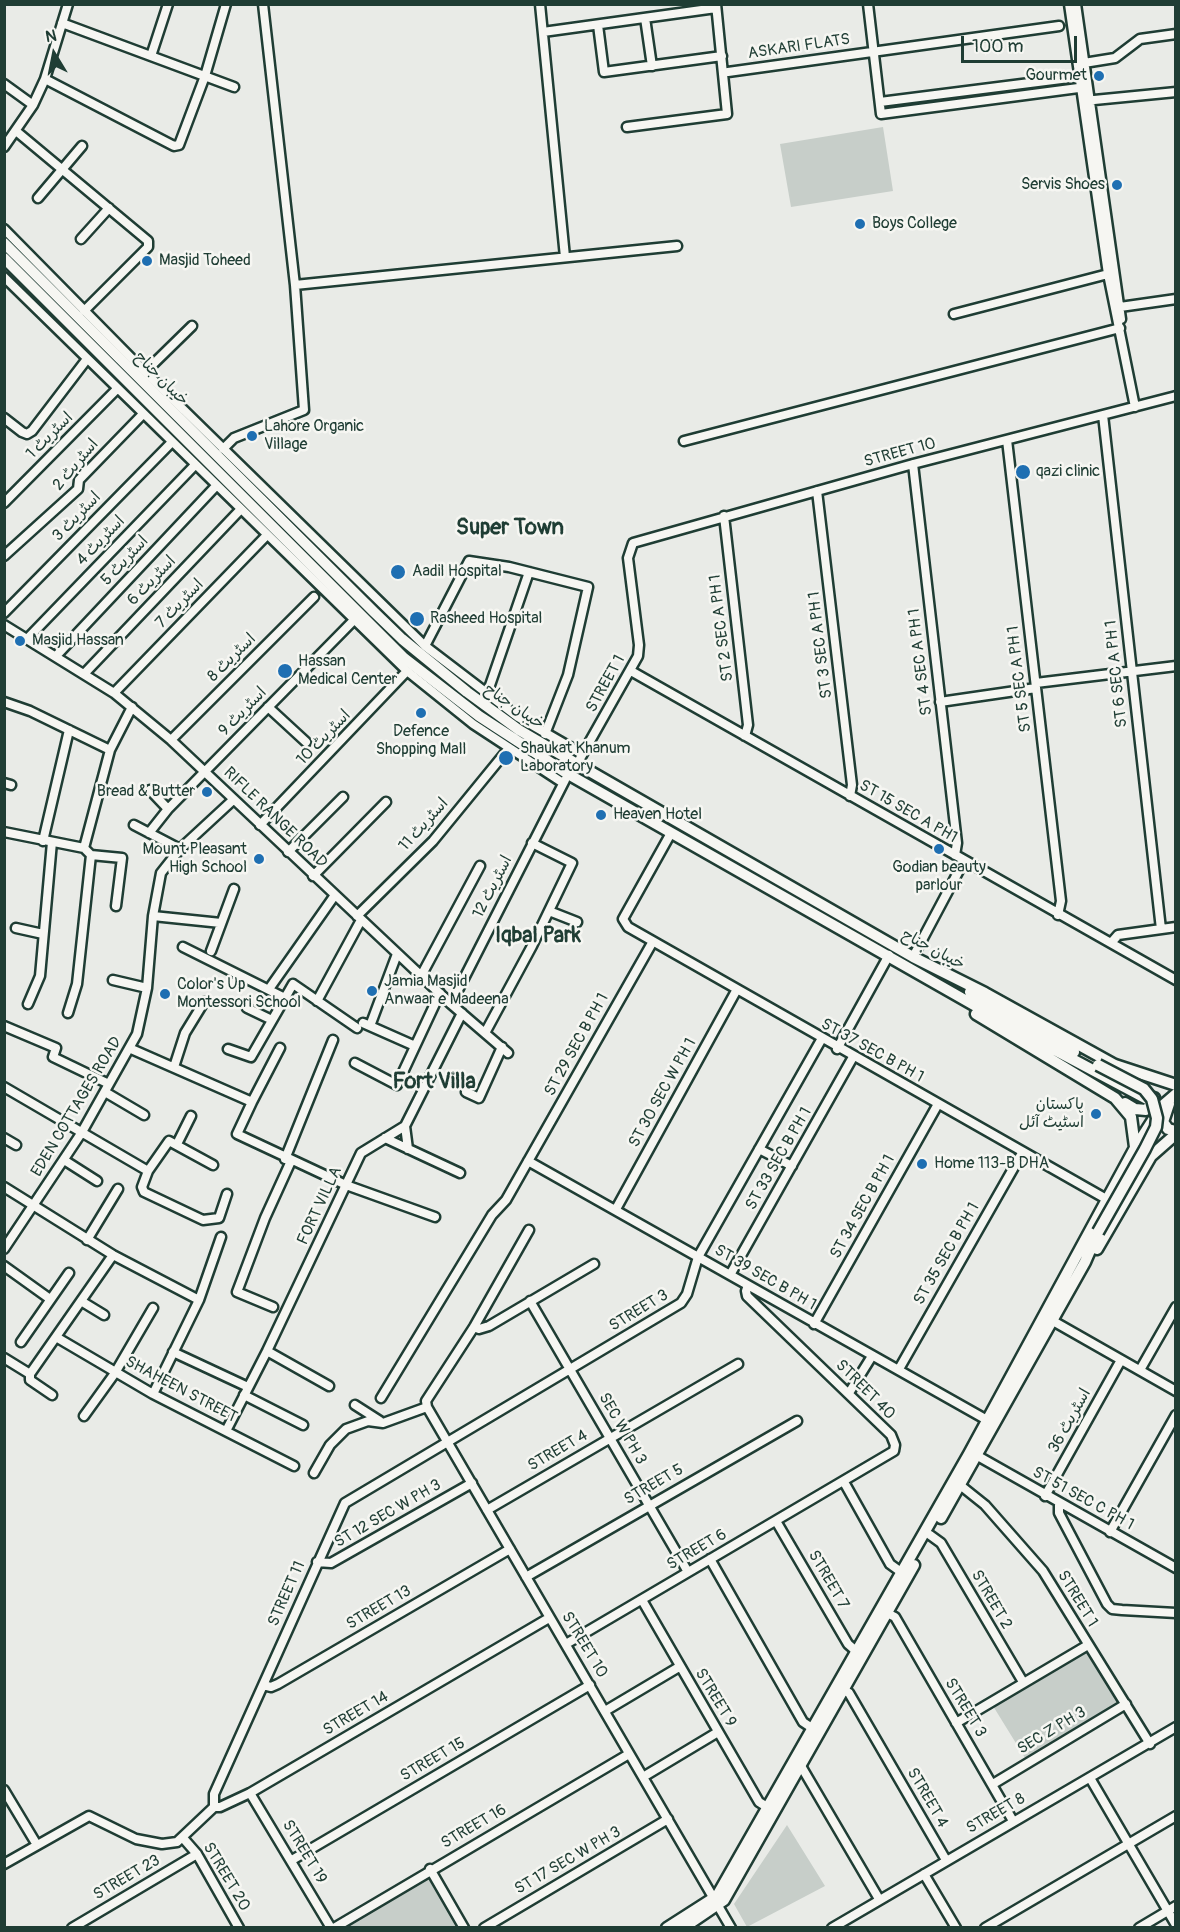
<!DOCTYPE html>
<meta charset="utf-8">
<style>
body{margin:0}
#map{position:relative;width:1180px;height:1932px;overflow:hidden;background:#e9ebe7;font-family:Pangolin,sans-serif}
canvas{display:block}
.frame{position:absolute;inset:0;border:6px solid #1f3d34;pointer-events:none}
.north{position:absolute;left:24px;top:24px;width:60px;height:60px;-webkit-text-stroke:4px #f6f6f2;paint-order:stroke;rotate:350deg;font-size:16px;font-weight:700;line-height:24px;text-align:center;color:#1f3d34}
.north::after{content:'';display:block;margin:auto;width:21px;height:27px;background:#1f3d34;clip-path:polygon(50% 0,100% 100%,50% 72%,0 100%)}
.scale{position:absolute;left:961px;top:36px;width:116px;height:27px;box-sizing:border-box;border:3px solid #1f3d34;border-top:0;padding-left:8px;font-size:18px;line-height:21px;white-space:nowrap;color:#1f3d34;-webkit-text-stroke:4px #f6f6f2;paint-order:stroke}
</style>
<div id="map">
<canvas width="1180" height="1932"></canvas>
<div class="frame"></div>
<div class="north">N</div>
<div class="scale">100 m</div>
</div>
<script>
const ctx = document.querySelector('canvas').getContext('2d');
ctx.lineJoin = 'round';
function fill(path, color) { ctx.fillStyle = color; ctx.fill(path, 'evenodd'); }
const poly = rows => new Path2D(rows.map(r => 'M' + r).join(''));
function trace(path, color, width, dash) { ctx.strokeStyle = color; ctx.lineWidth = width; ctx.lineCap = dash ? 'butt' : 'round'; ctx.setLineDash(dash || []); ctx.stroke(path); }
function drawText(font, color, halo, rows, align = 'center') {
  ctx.font = font + ' Pangolin,"Playpen Sans Arabic",sans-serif'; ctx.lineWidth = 5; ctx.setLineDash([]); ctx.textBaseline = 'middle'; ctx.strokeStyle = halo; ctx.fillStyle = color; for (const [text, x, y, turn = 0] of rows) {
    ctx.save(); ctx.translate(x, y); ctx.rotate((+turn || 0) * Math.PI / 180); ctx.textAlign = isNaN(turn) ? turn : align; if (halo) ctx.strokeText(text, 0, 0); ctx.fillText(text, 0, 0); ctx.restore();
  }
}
fill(poly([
 [883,127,893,191,791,207,780,144],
 [1086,1652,1120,1706,1027,1761,993,1706],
 [787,1825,825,1886,747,1927,734,1904],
 [428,1878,457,1927,344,1927]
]), '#c7cec9');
const minor = poly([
 [540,4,565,257],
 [868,4,881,114,1086,87],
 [1069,4,1108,274,1135,407],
 [1076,4,1121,319],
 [645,18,652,66],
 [62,23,234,87],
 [598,25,604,72,722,56],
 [543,32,716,8],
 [151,56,168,4],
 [1084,63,1115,58,1140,39,1176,34],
 [728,72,1059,26],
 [45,79,174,146,179,145,205,76,226,4],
 [4,84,33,105],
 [1084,101,1176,92],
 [880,102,1085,76],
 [627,127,727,114,716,4],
 [16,131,148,241,148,247,84,311],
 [4,147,33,105,45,79,68,4],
 [38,198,82,146],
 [4,229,145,372,425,646,518,717,582,754],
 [81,239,109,208],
 [4,277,407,671,473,724,563,783],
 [295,285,677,246],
 [1120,307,1176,299],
 [954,314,1108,274],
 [145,372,192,326],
 [1103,415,1161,929],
 [4,418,22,432,27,434,32,431,87,359],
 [1007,440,1061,901,1058,915],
 [684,441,1120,328],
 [223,449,234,438,304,410,295,285,263,4],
 [913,464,957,843,955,855],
 [817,491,852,785,850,796],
 [4,503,117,389],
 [724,516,748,725,745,736],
 [4,556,78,489,79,480,143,414],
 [4,613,172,442],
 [4,625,114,693,171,740,451,1004,508,1053],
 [28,638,195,465],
 [425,646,469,561,509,567,588,587,568,675,545,734],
 [56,656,216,486],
 [631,671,1176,980],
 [84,674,241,509],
 [1036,683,1176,666],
 [114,693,267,535],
 [487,694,529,572],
 [4,702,30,711,110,750],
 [940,702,1036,688],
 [268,707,306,742],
 [171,740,314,597],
 [577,764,638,656,639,645,628,558,633,543,913,464,1176,396],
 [4,783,11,785],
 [150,790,168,809],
 [134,825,180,849],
 [260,825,407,671],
 [4,832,84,848,91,855,77,984,68,1013],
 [149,833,168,809,353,621],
 [671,833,623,919,628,927,1108,1200],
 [43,841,69,730],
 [84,848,110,750,132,707],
 [288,852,343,797],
 [91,855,122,858,116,906],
 [313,876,386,802],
 [549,911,577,922],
 [153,916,221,923],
 [357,916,433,841,509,748],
 [16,928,43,934],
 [1111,943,1118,935,1176,927],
 [183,947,285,998],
 [211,951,234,889],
 [913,957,964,861],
 [421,976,480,866],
 [113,980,147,988],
 [269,989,335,895],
 [317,1001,361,920],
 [28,1004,40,976,52,842],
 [451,1004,565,780],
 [247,1008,272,1020],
 [363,1023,415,1046],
 [4,1026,56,1048,53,1057,109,1084],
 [370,1026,397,954],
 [485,1033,532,946,572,863,532,843],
 [129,1048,252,1102,237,1134,346,1185,435,1217],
 [228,1049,251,1057,293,984,357,1028],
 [837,1049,889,955],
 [355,1063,397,1085,440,993],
 [174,1067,185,1033,204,1002],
 [4,1087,148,1171,142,1187,144,1192,203,1220,219,1218,227,1194],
 [105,1092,144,1115],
 [466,1092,479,1098,502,1047],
 [252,1102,280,1048],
 [405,1126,408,1149],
 [4,1138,16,1145],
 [385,1138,460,1173],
 [177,1144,191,1116],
 [759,1149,792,1166],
 [285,1159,333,1040],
 [64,1160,97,1181],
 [528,1161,987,1420],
 [148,1171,169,1141,213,1165],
 [4,1187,113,1255,199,1300],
 [616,1209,736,991],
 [87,1240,118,1189],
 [4,1249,82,1132,137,1034,147,988,153,916,161,873,180,849,233,800],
 [4,1266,50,1299],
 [730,1275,853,1057],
 [81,1301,104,1315],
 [530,1301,688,1572],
 [273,1307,237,1292,265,1218,291,1161],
 [1053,1321,1176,1391],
 [814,1324,938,1104],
 [474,1327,479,1329,489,1326,594,1264],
 [56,1337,153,1394,294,1466],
 [21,1342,69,1273],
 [267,1351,329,1386],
 [173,1352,248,1387],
 [4,1358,30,1374,113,1255],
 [899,1369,1022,1153],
 [1140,1370,1176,1307],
 [30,1374,30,1380,52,1395],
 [849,1393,872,1356],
 [153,1394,199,1300,221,1237],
 [244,1395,303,1425],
 [381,1398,492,1215,506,1200,652,943],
 [355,1405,380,1421],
 [427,1407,731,1928],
 [427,1407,426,1401,474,1327,529,1230],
 [84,1416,115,1373,153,1308],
 [226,1431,267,1351,361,1153,405,1126,462,1013],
 [976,1455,1176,1568],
 [314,1473,330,1445,346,1429,368,1421,383,1423,427,1407],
 [844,1482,890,1564,901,1572],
 [960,1485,985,1505,1043,1571,1150,1744],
 [1045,1496,1121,1360],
 [1059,1505,1059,1513,1107,1604,1112,1609,1122,1610,1176,1613],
 [487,1510,738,1364],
 [776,1521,848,1644,856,1651],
 [1110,1532,1176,1415],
 [930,1535,941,1543,1023,1682],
 [710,1559,803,1722,812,1728],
 [317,1562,331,1563,472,1483],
 [526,1577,797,1421],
 [642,1600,759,1802,767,1807],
 [887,1613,895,1617,1013,1821],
 [566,1644,894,1451,895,1445,891,1435,747,1296,746,1291,748,1285],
 [263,1685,271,1687,278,1684,510,1549],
 [844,1690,849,1693,946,1860],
 [605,1711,679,1667],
 [956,1723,1088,1645],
 [801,1766,879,1899],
 [643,1777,718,1732],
 [1090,1778,1176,1925],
 [993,1784,1126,1704],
 [4,1790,37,1845],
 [250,1793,331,1928],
 [214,1807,214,1794,345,1503,681,1303,687,1294,698,1257,821,1040],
 [183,1838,197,1854,239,1928],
 [292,1860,590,1685],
 [4,1864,89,1816,136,1839,162,1844,177,1842,214,1807,220,1807,250,1793,549,1618],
 [430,1869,464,1928],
 [924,1874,956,1928],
 [72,1928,197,1854],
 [334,1928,629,1754],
 [484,1928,668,1819],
 [832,1928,1176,1727],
 [985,1928,1176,1816],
 [1139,1928,1176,1906]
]);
const major = poly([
 [4,243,374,612,402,639,467,692,519,730,577,764,913,957,985,993,1115,1065,1176,1085],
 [4,258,404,658,479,716,568,774,1023,1033,1149,1100],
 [970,992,1074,1052],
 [976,1014,1115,1098,1131,1117,1135,1147],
 [1125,1103,1135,1109,1146,1110,1153,1103,1154,1098],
 [1169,1104,1163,1122,1168,1129,1176,1131],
 [1097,1249,1151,1156,1176,1134],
 [941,1518,1085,1262,1098,1232],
 [667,1928,717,1896,969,1454,1135,1148,1162,1106,1176,1094],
 [683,1928,724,1900,914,1565]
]);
trace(minor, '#1f3d34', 13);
trace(major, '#1f3d34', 15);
trace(minor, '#f6f6f2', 8);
trace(major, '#f6f6f2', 10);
const majorBridge = poly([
 [1098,1232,1145,1149,1156,1127,1157,1118,1152,1099,1144,1089,1098,1065]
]);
trace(majorBridge, '#1f3d34', 15, []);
trace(majorBridge, '#f6f6f2', 10);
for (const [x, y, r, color] of [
 [1099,76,6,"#1f6fb2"],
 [1117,185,6,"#1f6fb2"],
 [860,224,6,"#1f6fb2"],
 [147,261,6,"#1f6fb2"],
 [252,436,6,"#1f6fb2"],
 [1023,472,8,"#1f6fb2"],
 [398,572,8,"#1f6fb2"],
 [417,619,8,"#1f6fb2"],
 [20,641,6,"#1f6fb2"],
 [285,671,8,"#1f6fb2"],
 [421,713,6,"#1f6fb2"],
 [506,758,8,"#1f6fb2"],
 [207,792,6,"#1f6fb2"],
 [601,815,6,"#1f6fb2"],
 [939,849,6,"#1f6fb2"],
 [259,859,6,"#1f6fb2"],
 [372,991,6,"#1f6fb2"],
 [165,994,6,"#1f6fb2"],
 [1096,1114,6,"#1f6fb2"],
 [922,1164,6,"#1f6fb2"]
]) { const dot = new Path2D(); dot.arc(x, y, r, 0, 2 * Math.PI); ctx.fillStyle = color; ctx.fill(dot); trace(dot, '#f6f6f2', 2); }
drawText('16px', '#1f3d34', '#f6f6f2', [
 ["ASKARI FLATS",799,47,-8],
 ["خیبان جناح",161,379,45],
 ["اسٹریٹ 1",50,436,-45],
 ["STREET 10",900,453,-15],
 ["اسٹریٹ 2",76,465,-50],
 ["اسٹریٹ 3",77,517,-46],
 ["اسٹریٹ 4",101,541,-46],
 ["اسٹریٹ 5",125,561,-47],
 ["اسٹریٹ 6",152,581,-46],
 ["اسٹریٹ 7",180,604,-46],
 ["ST 2 SEC A PH 1",722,628,-97],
 ["ST 3 SEC A PH 1",821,645,-97],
 ["اسٹریٹ 8",232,658,-45],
 ["ST 4 SEC A PH 1",921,662,-97],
 ["ST 6 SEC A PH 1",1117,674,-96],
 ["ST 5 SEC A PH 1",1020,679,-97],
 ["STREET 1",606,684,-61],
 ["خیبان جناح",514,707,34],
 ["اسٹریٹ 9",243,712,-46],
 ["اسٹریٹ 10",324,738,-46],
 ["ST 15 SEC A PH1",908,812,30],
 ["RIFLE RANGE ROAD",275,818,44],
 ["اسٹریٹ 11",424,825,-48],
 ["اسٹریٹ 12",493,887,-63],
 ["خیبان جناح",933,950,28],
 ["ST 29 SEC B PH 1",577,1045,-61],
 ["ST 37 SEC B PH 1",872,1051,29],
 ["ST 30 SEC W PH 1",663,1093,-61],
 ["EDEN COTTAGES ROAD",77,1107,-59],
 ["ST 33 SEC B PH 1",779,1159,-60],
 ["FORT VILLA",320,1206,-65],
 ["ST 34 SEC B PH 1",863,1207,-61],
 ["ST 35 SEC B PH 1",947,1254,-60],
 ["ST 39 SEC B PH 1",765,1278,30],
 ["STREET 3",639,1311,-31],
 ["SHAHEEN STREET",181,1390,28],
 ["STREET 40",865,1390,45],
 ["اسٹریٹ 36",1070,1421,-61],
 ["SEC W PH 3",622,1429,60],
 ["STREET 4",558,1451,-30],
 ["STREET 5",654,1485,-30],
 ["ST 51 SEC C PH 1",1083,1499,29],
 ["ST 12 SEC W PH 3",388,1514,-30],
 ["STREET 6",697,1550,-30],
 ["STREET 7",828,1580,60],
 ["STREET 11",287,1594,-66],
 ["STREET 1",1077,1599,59],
 ["STREET 2",991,1600,60],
 ["STREET 13",379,1608,-30],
 ["STREET 10",584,1645,59],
 ["STREET 9",715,1698,59],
 ["STREET 3",965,1708,59],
 ["STREET 14",356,1714,-30],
 ["SEC Z PH 3",1052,1731,-31],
 ["STREET 15",433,1760,-30],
 ["STREET 4",927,1798,60],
 ["STREET 8",996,1814,-30],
 ["STREET 16",474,1827,-30],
 ["STREET 19",304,1852,59],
 ["ST 17 SEC W PH 3",568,1861,-30],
 ["STREET 20",226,1877,59],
 ["STREET 23",127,1878,-30]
]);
drawText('16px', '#1f3d34', '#f6f6f2', [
 ["Gourmet",1087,76,"right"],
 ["Servis Shoes",1105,185,"right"],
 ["Boys College",872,224],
 ["Masjid Toheed",159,261],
 ["Lahore Organic",264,427],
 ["Village",264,445],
 ["qazi clinic",1036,472],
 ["Aadil Hospital",412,572],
 ["Rasheed Hospital",430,619],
 ["Masjid Hassan",32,641],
 ["Hassan",298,662],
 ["Medical Center",298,680],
 ["Defence",421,732,"center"],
 ["Shopping Mall",421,750,"center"],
 ["Shaukat Khanum",520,749],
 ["Laboratory",520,767],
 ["Bread & Butter",195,792,"right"],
 ["Heaven Hotel",613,815],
 ["Mount Pleasant",247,850,"right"],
 ["High School",247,868,"right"],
 ["Godian beauty",939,868,"center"],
 ["parlour",939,886,"center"],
 ["Jamia Masjid",384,982],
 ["Anwaar e Madeena",384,1000],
 ["Color's Up",177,985],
 ["Montessori School",177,1003],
 ["پاکستان",1084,1105,"right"],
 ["اسٹیٹ آئل",1084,1123,"right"],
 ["Home 113-B DHA",934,1164]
], 'left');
drawText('bold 22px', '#1f3d34', '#f6f6f2', [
 ["Super Town",510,528],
 ["Iqbal Park",538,936],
 ["Fort Villa",434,1082]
]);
</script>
